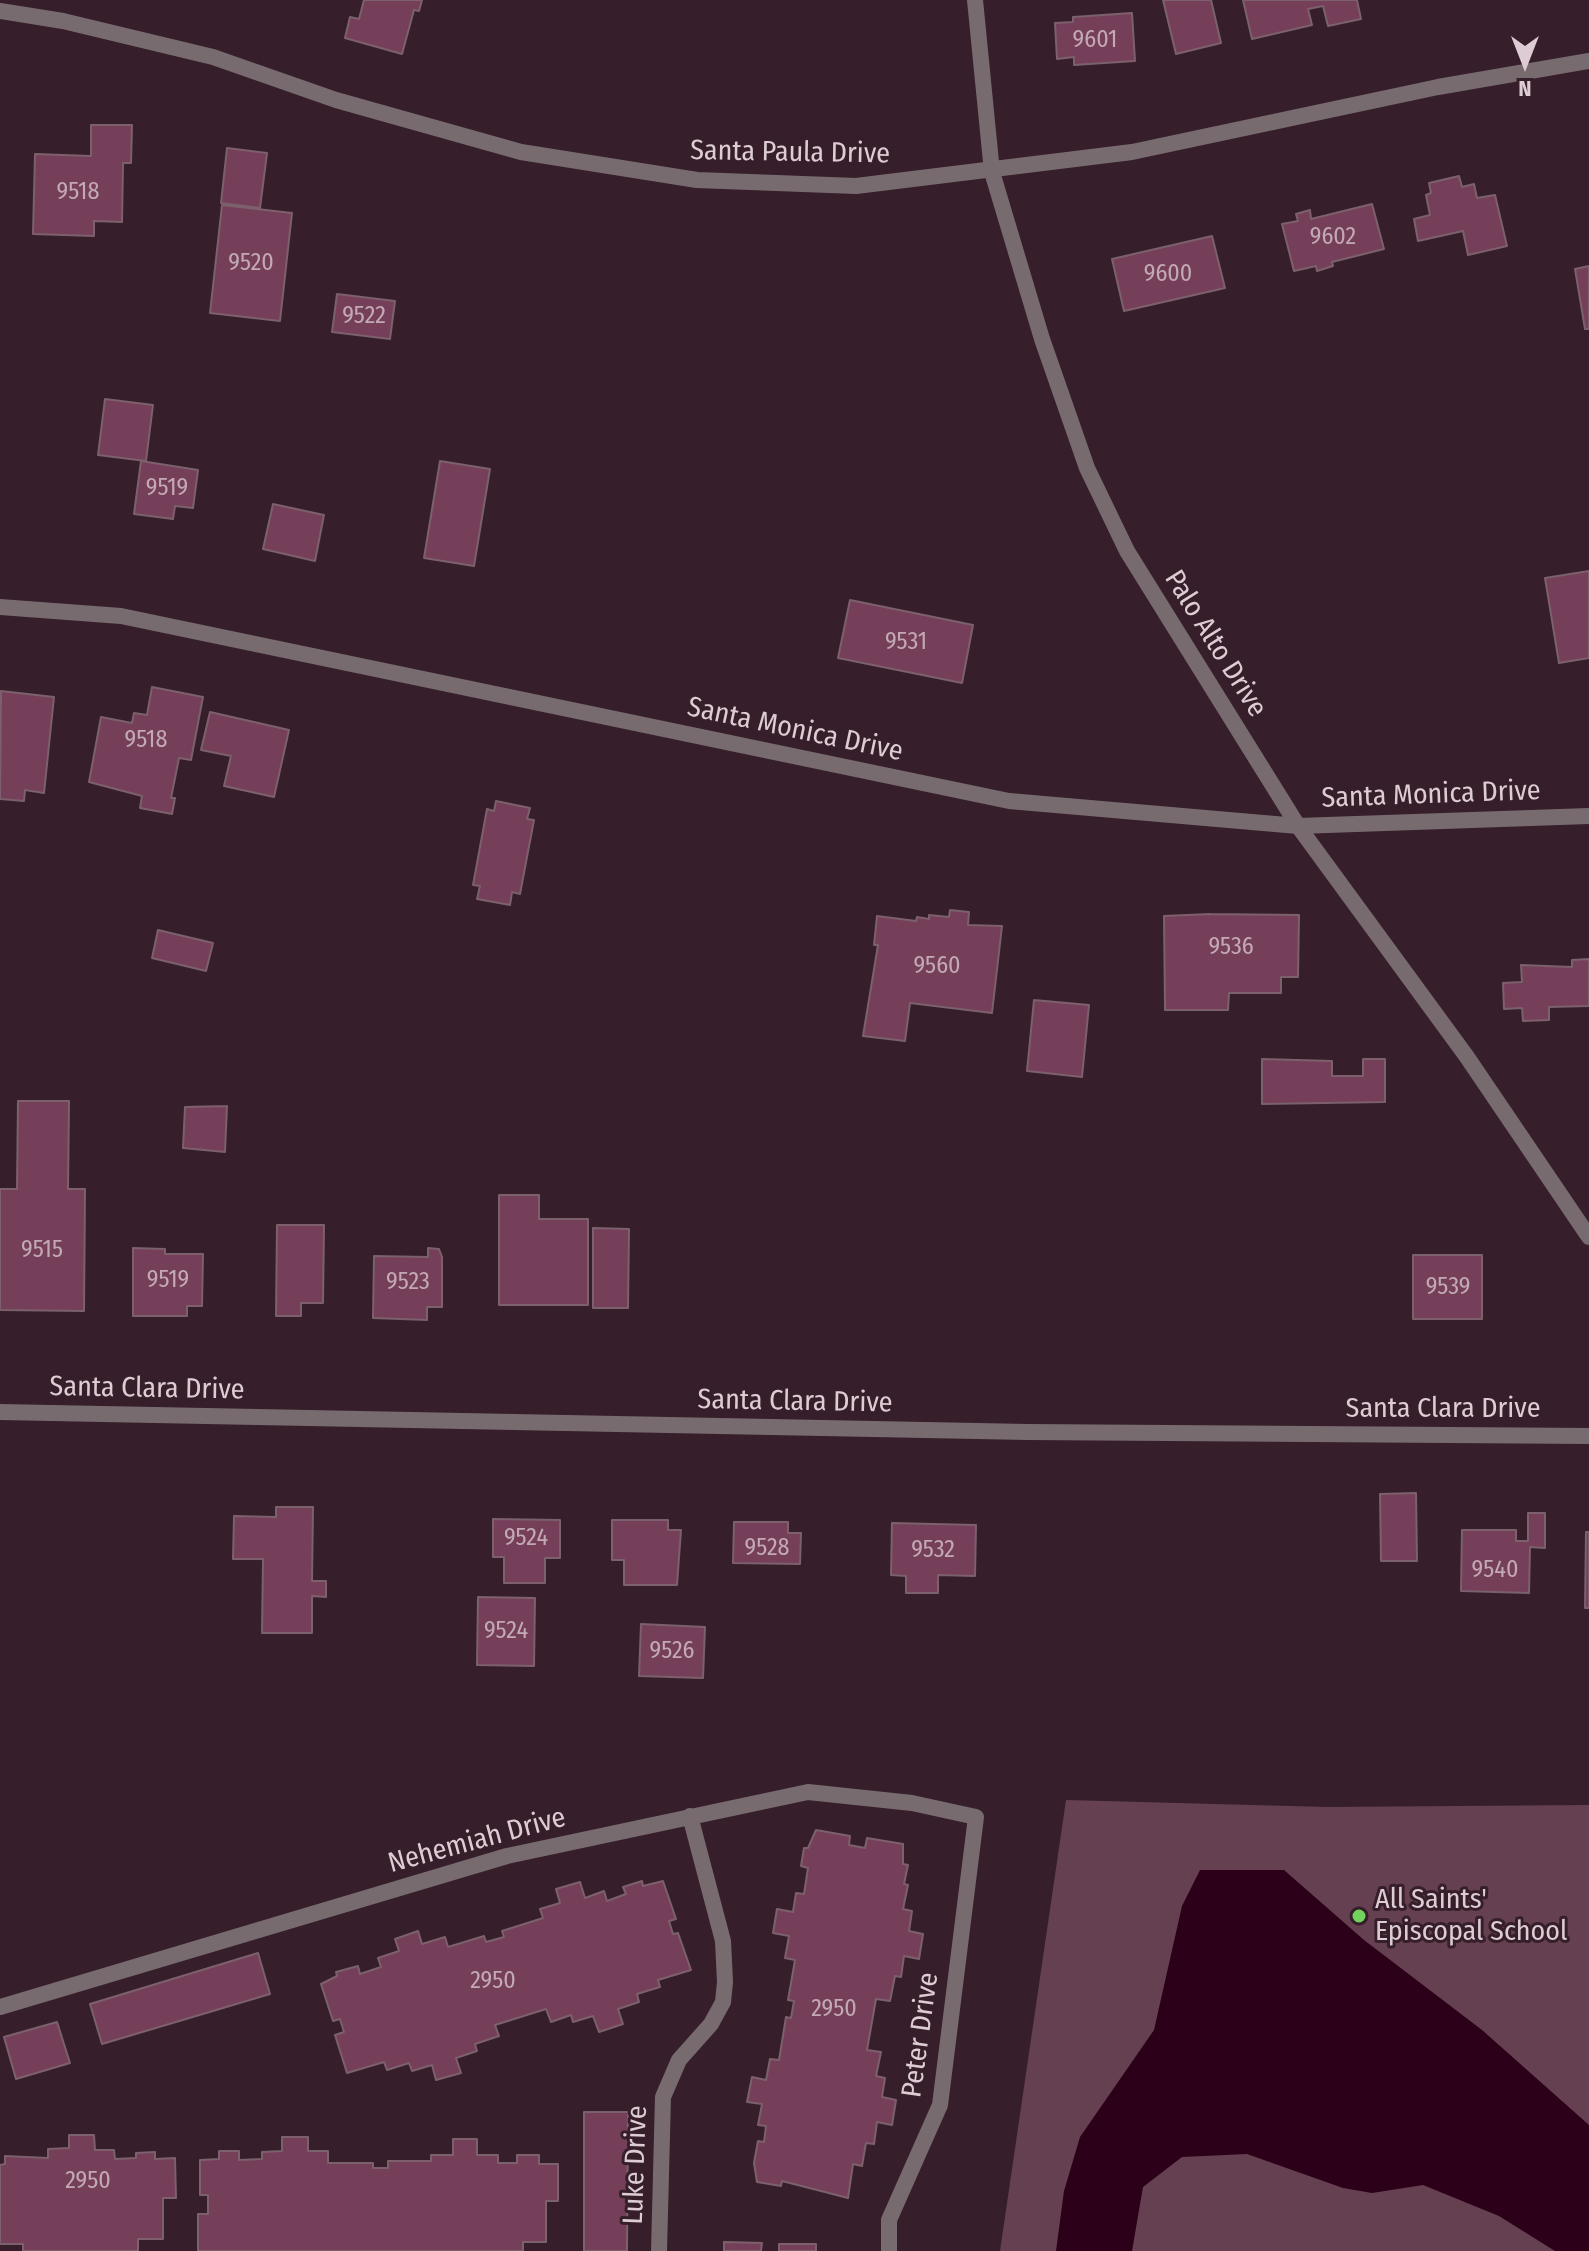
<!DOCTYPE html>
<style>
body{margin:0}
#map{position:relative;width:1589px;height:2251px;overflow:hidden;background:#361f2a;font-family:"Fira Sans Condensed",sans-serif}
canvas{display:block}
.north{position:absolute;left:1485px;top:24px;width:80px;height:80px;-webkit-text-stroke:6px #361f2a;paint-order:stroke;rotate:180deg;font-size:22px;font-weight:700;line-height:32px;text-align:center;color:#ddccd3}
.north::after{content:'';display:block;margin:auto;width:28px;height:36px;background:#ddccd3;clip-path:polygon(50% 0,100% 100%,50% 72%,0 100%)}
</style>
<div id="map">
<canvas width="1589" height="2251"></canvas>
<div class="north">N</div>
</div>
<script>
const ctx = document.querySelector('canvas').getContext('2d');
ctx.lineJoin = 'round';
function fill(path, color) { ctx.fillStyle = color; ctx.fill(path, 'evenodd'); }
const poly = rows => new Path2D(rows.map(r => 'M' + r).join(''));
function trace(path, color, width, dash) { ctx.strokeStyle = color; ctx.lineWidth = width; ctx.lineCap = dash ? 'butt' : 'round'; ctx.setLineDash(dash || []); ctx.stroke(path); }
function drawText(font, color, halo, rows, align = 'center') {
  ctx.font = font + ' "Fira Sans Condensed",sans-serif'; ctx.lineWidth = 6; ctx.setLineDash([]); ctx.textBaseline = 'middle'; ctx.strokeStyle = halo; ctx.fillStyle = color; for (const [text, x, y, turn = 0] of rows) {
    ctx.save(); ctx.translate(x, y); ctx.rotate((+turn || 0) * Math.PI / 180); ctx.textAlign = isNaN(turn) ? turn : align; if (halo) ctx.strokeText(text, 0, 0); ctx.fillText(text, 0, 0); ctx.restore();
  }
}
fill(poly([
 [1066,1800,1327,1807,1589,1805,1589,2251,1000,2251]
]), '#644051');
fill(poly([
 [1200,1870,1284,1870,1364,1940,1482,2030,1589,2125,1589,2251,1555,2251,1499,2216,1423,2185,1372,2193,1343,2188,1247,2154,1182,2157,1143,2187,1132,2251,1056,2251,1064,2191,1080,2137,1154,2030,1182,1906]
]), '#2b0018');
const building = poly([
 [364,0,422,0,419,11,414,10,402,54,345,38,350,17,359,19,364,0],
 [1163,0,1211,0,1221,43,1176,54,1163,0],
 [1243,0,1357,0,1361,19,1328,26,1323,6,1308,9,1312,25,1252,39,1243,0],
 [1132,13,1135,61,1074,65,1074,57,1057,59,1055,23,1073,22,1073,17,1132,13],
 [91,125,132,125,131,163,123,163,122,222,94,221,94,236,33,234,35,154,91,156,91,125],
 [227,148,267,153,260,208,221,203,227,148],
 [1459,176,1462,187,1474,184,1477,198,1495,195,1507,246,1468,255,1463,231,1418,241,1414,219,1430,215,1426,195,1431,193,1429,183,1459,176],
 [1372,204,1384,249,1332,262,1333,266,1317,271,1316,266,1294,271,1282,224,1298,221,1296,214,1310,210,1311,219,1372,204],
 [222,205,292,213,280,321,210,313,222,205],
 [1212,236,1225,288,1124,311,1112,259,1212,236],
 [1589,266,1589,329,1585,329,1575,269,1589,266],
 [337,294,395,301,390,339,332,332,337,294],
 [105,399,153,405,146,461,98,455,105,399],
 [141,461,198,470,193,508,175,506,173,519,134,514,141,461],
 [440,461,490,469,474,566,424,558,440,461],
 [273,504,324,515,315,561,263,549,273,504],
 [1589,571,1589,658,1559,663,1545,578,1589,571],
 [850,600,973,625,962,683,838,658,850,600],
 [152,687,203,697,191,760,179,758,171,798,175,798,172,814,140,808,142,796,89,782,101,717,132,723,134,713,147,715,152,687],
 [1,691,54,697,44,793,25,790,24,801,0,799,1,691],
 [210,712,289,730,274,797,224,786,231,756,201,750,210,712],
 [496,801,530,808,527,819,534,820,520,894,512,892,510,905,477,899,480,886,473,885,487,809,494,811,496,801],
 [950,910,969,912,968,925,1002,926,992,1013,910,1003,905,1041,863,1036,878,945,874,945,877,916,916,921,917,917,929,919,929,915,949,917,950,910],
 [1210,914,1299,915,1298,977,1281,977,1281,993,1229,993,1228,1010,1165,1010,1164,916,1210,914],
 [158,930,213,943,206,971,152,958,158,930],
 [1589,959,1589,1006,1549,1007,1549,1020,1523,1021,1522,1008,1504,1009,1503,983,1522,982,1521,965,1572,967,1572,960,1589,959],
 [1034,1000,1089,1005,1082,1077,1027,1071,1034,1000],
 [1262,1059,1332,1061,1332,1076,1363,1076,1363,1059,1385,1059,1385,1102,1262,1104,1262,1059],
 [18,1101,69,1101,68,1189,85,1189,84,1311,0,1310,0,1189,17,1189,18,1101],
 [227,1106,225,1152,183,1148,185,1107,227,1106],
 [499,1195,539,1195,539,1219,588,1219,588,1305,499,1305,499,1195],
 [277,1225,324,1225,323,1303,301,1303,301,1316,276,1316,277,1225],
 [593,1228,629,1229,628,1308,593,1308,593,1228],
 [133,1248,165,1249,165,1254,203,1254,202,1306,187,1306,187,1316,133,1316,133,1248],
 [428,1248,439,1249,442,1257,442,1307,427,1307,427,1320,373,1318,374,1256,428,1257,428,1248],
 [1413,1255,1482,1255,1482,1319,1413,1319,1413,1255],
 [1416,1493,1417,1561,1381,1561,1380,1494,1416,1493],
 [276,1507,313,1507,312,1581,326,1581,326,1597,312,1596,312,1633,262,1633,263,1559,233,1559,234,1516,276,1517,276,1507],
 [1528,1513,1545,1513,1545,1548,1530,1547,1529,1593,1461,1591,1462,1530,1516,1530,1516,1541,1528,1541,1528,1513],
 [493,1519,560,1520,560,1558,545,1558,545,1583,504,1583,504,1557,493,1557,493,1519],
 [612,1520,668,1520,668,1530,681,1530,677,1585,624,1585,624,1560,612,1560,612,1520],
 [734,1522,788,1522,788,1533,801,1533,800,1564,733,1563,734,1522],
 [892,1523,976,1525,975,1576,938,1575,938,1593,906,1593,906,1576,891,1575,892,1523],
 [1586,1532,1589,1532,1589,1608,1585,1608,1586,1532],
 [478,1597,535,1598,534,1666,477,1665,478,1597],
 [641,1624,705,1627,703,1678,639,1676,641,1624],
 [816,1830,850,1836,849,1845,865,1848,867,1838,903,1844,903,1864,908,1865,904,1884,908,1885,903,1909,912,1911,909,1931,923,1934,919,1959,904,1956,901,1977,895,1976,890,2001,876,1999,867,2050,881,2052,876,2076,885,2078,882,2097,896,2100,892,2125,877,2122,874,2144,866,2143,862,2166,853,2164,848,2198,782,2181,781,2186,757,2182,754,2163,758,2141,764,2142,766,2126,758,2125,762,2104,747,2102,752,2077,766,2080,770,2059,779,2060,786,2017,791,2018,794,2001,788,2000,795,1960,785,1958,789,1936,773,1933,777,1909,793,1912,796,1893,804,1894,808,1868,801,1866,804,1848,808,1848,816,1830],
 [642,1881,643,1886,663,1881,676,1919,669,1921,673,1934,678,1933,691,1970,658,1980,660,1987,637,1994,639,2002,618,2009,623,2024,599,2032,593,2016,573,2022,571,2015,551,2022,546,2009,495,2025,499,2036,475,2044,477,2051,456,2058,461,2073,436,2080,432,2065,412,2071,409,2063,387,2070,384,2062,347,2073,335,2035,344,2032,340,2019,333,2021,321,1984,337,1976,336,1972,358,1966,360,1974,381,1967,378,1958,399,1951,395,1939,418,1931,422,1944,445,1937,448,1947,484,1936,486,1942,504,1937,502,1931,543,1918,540,1909,560,1903,556,1889,580,1882,585,1898,604,1891,607,1901,626,1894,623,1887,642,1881],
 [258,1953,270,1994,102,2044,90,2004,258,1953],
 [57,2022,70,2063,16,2079,4,2037,57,2022],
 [584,2112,628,2112,627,2251,584,2251,584,2112],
 [69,2135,94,2135,95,2150,114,2150,115,2159,136,2158,136,2153,155,2152,155,2159,175,2158,176,2198,163,2198,163,2239,138,2239,138,2251,23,2251,23,2244,0,2244,0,2165,5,2164,5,2156,48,2158,48,2149,69,2148,69,2135],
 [282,2137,308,2137,308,2151,328,2151,328,2163,373,2163,373,2168,388,2168,388,2161,431,2161,431,2155,453,2155,453,2139,477,2139,477,2155,498,2155,498,2163,517,2163,517,2155,539,2155,539,2164,558,2164,558,2201,546,2201,546,2242,523,2242,523,2251,198,2251,198,2214,208,2214,208,2195,200,2195,200,2160,219,2159,219,2151,239,2151,239,2160,262,2159,262,2152,282,2151,282,2137],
 [724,2242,762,2243,761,2251,724,2251,724,2242],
 [779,2244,816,2244,816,2251,779,2251,779,2244]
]);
fill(building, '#753f5a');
trace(building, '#7c606c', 2);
trace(poly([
 [975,0,992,172,1042,339,1087,468,1127,551,1298,826,1467,1057,1589,1237],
 [0,11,63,21,213,57,336,100,521,152,697,180,856,186,1132,152,1438,87,1589,61],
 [0,607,121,616,1009,801,1298,826,1589,816],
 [0,1412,1028,1432,1589,1436],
 [0,2007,507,1856,808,1792,912,1803,976,1817,940,2105,889,2220,889,2251],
 [659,2251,663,2097,679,2060,711,2024,723,2002,725,1982,723,1941,690,1816]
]), '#786b70', 16);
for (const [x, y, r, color] of [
 [1359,1916,8,"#72d25d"]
]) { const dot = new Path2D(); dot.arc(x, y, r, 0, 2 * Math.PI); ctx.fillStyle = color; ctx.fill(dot); trace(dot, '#361f2a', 3); }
drawText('24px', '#c3a9b5', null, [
 ["9601",1095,40],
 ["9518",78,192],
 ["9602",1333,237],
 ["9520",251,263],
 ["9600",1168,274],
 ["9522",364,316],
 ["9519",167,488],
 ["9531",906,642],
 ["9518",146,740],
 ["9536",1231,947],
 ["9560",937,966],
 ["9515",42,1250],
 ["9519",168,1280],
 ["9523",408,1282],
 ["9539",1448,1287],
 ["9524",526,1538],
 ["9528",767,1548],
 ["9532",933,1550],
 ["9540",1495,1570],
 ["9524",506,1631],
 ["9526",672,1651],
 ["2950",493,1981],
 ["2950",834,2009],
 ["2950",88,2181]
]);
drawText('28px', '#ddccd3', '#361f2a', [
 ["Santa Paula Drive",790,153,1],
 ["Palo Alto Drive",1215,644,58],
 ["Santa Monica Drive",795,730,12],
 ["Santa Monica Drive",1431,795,-2],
 ["Santa Clara Drive",147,1389,1],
 ["Santa Clara Drive",795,1402,1],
 ["Santa Clara Drive",1443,1409],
 ["Nehemiah Drive",477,1841,-15],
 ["Peter Drive",921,2035,-82],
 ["Luke Drive",636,2165,-88]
]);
drawText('28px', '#ddccd3', '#361f2a', [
 ["All Saints'",1375,1900],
 ["Episcopal School",1375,1932]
], 'left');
</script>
